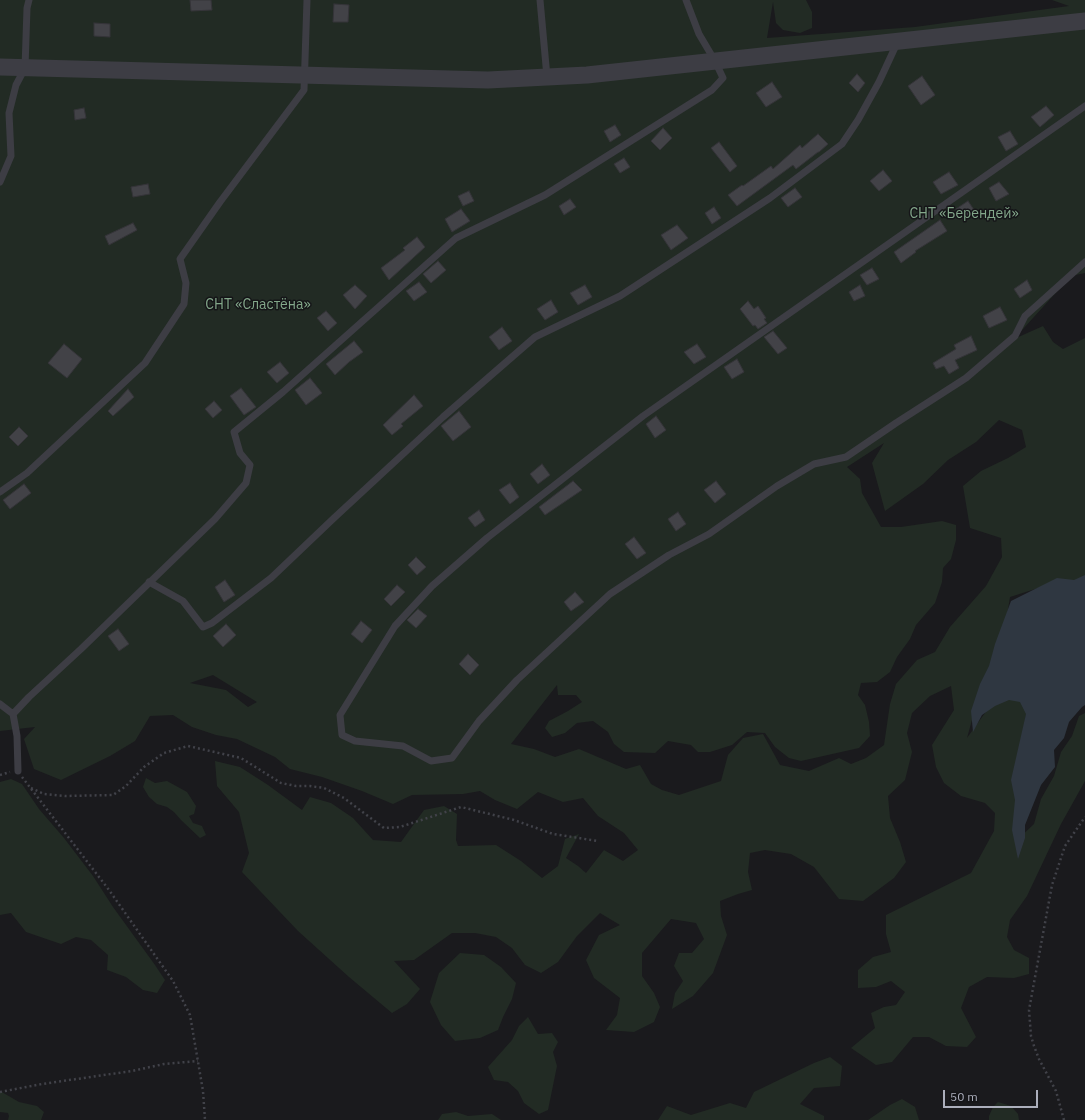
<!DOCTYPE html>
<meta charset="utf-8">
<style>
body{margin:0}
#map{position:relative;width:1085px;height:1120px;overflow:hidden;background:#1a1a1d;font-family:"IBM Plex Sans",sans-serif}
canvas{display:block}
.scale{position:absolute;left:943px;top:1090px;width:95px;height:18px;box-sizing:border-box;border:2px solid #acafbc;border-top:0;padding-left:5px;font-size:12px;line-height:14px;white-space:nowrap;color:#acafbc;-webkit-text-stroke:3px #151518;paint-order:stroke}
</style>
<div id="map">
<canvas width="1085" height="1120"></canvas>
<div class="scale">50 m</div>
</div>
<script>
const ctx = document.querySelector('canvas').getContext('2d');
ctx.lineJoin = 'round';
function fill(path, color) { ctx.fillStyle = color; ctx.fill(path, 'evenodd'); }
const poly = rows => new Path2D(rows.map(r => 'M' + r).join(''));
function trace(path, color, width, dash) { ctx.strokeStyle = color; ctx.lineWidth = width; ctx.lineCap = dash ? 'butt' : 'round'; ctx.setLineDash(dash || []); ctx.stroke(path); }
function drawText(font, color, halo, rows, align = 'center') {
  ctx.font = font + ' "IBM Plex Sans",sans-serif'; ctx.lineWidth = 3; ctx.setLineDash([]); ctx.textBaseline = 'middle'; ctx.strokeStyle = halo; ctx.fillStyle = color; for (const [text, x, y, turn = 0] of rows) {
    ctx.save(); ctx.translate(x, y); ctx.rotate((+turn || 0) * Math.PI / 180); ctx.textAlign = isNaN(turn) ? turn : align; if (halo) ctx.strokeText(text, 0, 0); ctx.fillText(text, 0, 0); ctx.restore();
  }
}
fill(poly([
 [0,0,806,0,812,12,812,28,800,33,783,30,776,23,773,2,767,38,915,27,1069,6,1052,0,1085,0,1085,273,1071,276,1014,339,1043,326,1053,342,1063,349,1085,338,1085,579,1054,583,1010,597,1002,646,975,709,967,738,995,699,1010,692,1027,703,1016,841,1034,824,1041,799,1054,776,1061,752,1072,736,1079,716,1085,713,1085,781,1061,824,1027,896,1010,920,1007,937,1014,950,1029,958,1029,974,1014,978,987,977,969,987,961,1008,976,1037,967,1047,946,1046,929,1037,913,1037,892,1062,876,1065,851,1048,875,1028,871,1013,884,1007,896,1005,905,992,891,981,876,987,858,988,858,970,873,957,891,952,886,934,886,915,971,873,994,831,995,813,985,803,961,796,944,783,936,767,932,745,954,710,951,686,930,696,912,713,907,733,912,752,905,780,888,796,890,818,900,842,906,862,894,878,863,901,839,899,814,867,791,854,765,850,750,853,748,872,752,890,738,894,720,901,721,916,727,935,713,973,693,996,672,1009,675,993,683,981,674,966,679,953,692,953,704,939,696,923,671,919,642,953,642,976,654,993,660,1007,654,1022,634,1032,606,1030,617,1015,620,998,594,978,586,960,599,935,620,925,600,913,577,936,558,962,541,973,525,965,512,948,496,937,475,933,452,933,414,960,394,961,420,989,407,1004,392,1013,349,977,298,931,242,872,249,853,239,812,217,786,215,761,240,767,268,785,302,810,310,797,331,803,353,818,373,840,401,842,424,810,444,806,457,814,456,840,458,846,496,845,521,861,542,878,558,866,565,839,579,834,566,858,578,866,586,873,604,850,623,861,638,850,624,833,598,816,583,798,563,802,538,792,517,809,495,800,480,791,463,794,412,795,393,804,362,791,322,777,290,769,275,757,237,739,216,735,192,727,173,715,150,716,135,741,110,756,61,780,34,769,24,739,35,727,0,731],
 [999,420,1022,430,1026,447,1008,458,981,471,963,486,970,528,1001,538,1002,557,986,586,950,627,935,652,917,660,896,684,890,704,884,745,866,758,851,764,839,758,809,771,780,765,763,734,743,738,728,755,721,781,679,795,662,790,651,784,640,765,626,769,579,749,555,757,534,749,511,744,557,685,558,695,576,695,582,702,568,711,549,721,545,728,552,737,565,733,577,723,593,721,608,732,614,744,624,752,655,753,668,741,691,745,698,752,710,752,732,745,747,732,765,733,775,747,789,758,801,761,859,748,870,736,869,722,865,705,858,695,861,683,877,682,890,672,897,657,910,639,916,625,935,603,942,582,943,568,951,559,956,540,956,525,942,521,901,527,881,527,862,493,860,479,847,467,884,443,872,463,885,511,923,484,948,460,976,442],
 [213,675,257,702,248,707,226,690,190,683],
 [146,778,155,783,167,781,187,792,196,806,194,814,189,816,193,823,202,826,206,835,200,838,181,820,174,812,167,807,157,804,149,797,143,787],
 [11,779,22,784,39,809,64,838,93,876,113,907,155,965,165,980,157,993,143,990,126,977,107,970,108,955,91,940,76,937,61,944,26,932,11,913,0,915,0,782],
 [460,953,484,955,501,967,516,983,512,999,503,1017,498,1030,480,1038,455,1041,441,1025,430,1002,439,973],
 [528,1017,538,1034,552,1033,558,1042,553,1052,557,1066,548,1110,539,1114,524,1103,518,1091,508,1082,494,1080,488,1067,512,1040,519,1026],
 [830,1057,842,1066,840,1086,814,1088,800,1104,824,1116,824,1120,658,1120,667,1106,691,1115,730,1103,746,1108,754,1092,814,1063],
 [0,1091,19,1102,37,1106,44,1112,41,1120,8,1120,9,1116,8,1113,0,1112],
 [902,1099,915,1107,919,1120,868,1120,890,1105],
 [998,1102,1011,1106,1018,1114,1019,1120,989,1120,989,1116,993,1107],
 [456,1112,468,1116,492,1114,501,1120,438,1120,442,1114]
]), '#222b24');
fill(poly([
 [1085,575,1085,705,1082,707,1069,722,1064,738,1054,750,1055,767,1041,785,1025,825,1025,838,1018,859,1012,830,1015,800,1011,780,1026,714,1020,702,1009,700,995,706,982,715,973,732,971,711,980,684,989,666,995,644,1011,601,1057,578,1074,580]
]), '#2f3741');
const building = poly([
 [190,0,211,0,212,10,191,11,190,0],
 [334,4,349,5,348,22,333,22,334,4],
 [94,23,110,24,110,37,94,36,94,23],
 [857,74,865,83,858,92,849,83,857,74],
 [922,76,935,95,921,105,908,86,922,76],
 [772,82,782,97,766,107,756,93,772,82],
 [1046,106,1054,115,1040,127,1031,117,1046,106],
 [84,108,86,118,75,120,74,110,84,108],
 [615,125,621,135,610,142,604,131,615,125],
 [663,128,672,138,660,150,651,141,663,128],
 [1010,131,1018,144,1006,151,998,137,1010,131],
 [818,134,828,144,819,152,818,152,796,169,793,165,737,206,728,195,742,185,743,186,771,166,773,169,800,145,802,148,818,134],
 [719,142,737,166,730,172,711,148,719,142],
 [624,158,630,167,620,173,614,164,624,158],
 [883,170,892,181,879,191,870,181,883,170],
 [949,172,958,185,941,194,933,182,949,172],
 [999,182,1009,194,996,201,989,188,999,182],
 [148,184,150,194,133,197,131,187,148,184],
 [795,188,802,197,788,207,781,198,795,188],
 [469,191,474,201,463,206,458,196,469,191],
 [570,199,576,207,564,215,559,206,570,199],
 [968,201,976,213,964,220,956,209,968,201],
 [714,207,721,218,712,224,705,213,714,207],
 [461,209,470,221,452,232,445,219,461,209],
 [940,220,947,231,915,251,916,252,901,263,894,252,940,220],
 [133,223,137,230,109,245,105,236,133,223],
 [677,225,688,238,671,250,661,235,677,225],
 [417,237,425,247,389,280,381,268,405,250,403,248,417,237],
 [438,261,446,270,431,283,423,274,438,261],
 [872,268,879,279,867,285,860,275,872,268],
 [1027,280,1032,290,1020,298,1014,289,1027,280],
 [419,282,427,292,414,301,406,291,419,282],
 [355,285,367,296,355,309,343,295,355,285],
 [585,285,592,297,578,305,570,293,585,285],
 [860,285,865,296,854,301,849,292,860,285],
 [551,300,558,312,545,320,537,309,551,300],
 [748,301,754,309,758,306,766,318,764,319,767,323,758,329,755,325,753,326,740,309,748,301],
 [1000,307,1007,320,989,328,983,316,1000,307],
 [326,311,337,323,328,331,317,318,326,311],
 [502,327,512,341,499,350,489,337,502,327],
 [773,331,787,348,778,354,764,337,773,331],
 [971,336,977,350,955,360,959,368,949,374,944,366,936,369,933,363,956,349,954,345,971,336],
 [354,341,363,352,349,362,335,375,326,364,354,341],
 [64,344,82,359,67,378,48,363,64,344],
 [697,344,706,357,694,364,684,352,697,344],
 [737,359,744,372,732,379,724,367,737,359],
 [280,362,289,373,277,383,267,372,280,362],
 [310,378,322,393,306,405,295,390,310,378],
 [241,388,256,407,244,415,230,396,241,388],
 [128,389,134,397,113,416,108,411,128,389],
 [414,395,423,406,401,424,403,426,392,435,383,425,414,395],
 [214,401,222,410,213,418,205,409,214,401],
 [459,411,471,427,453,441,441,426,459,411],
 [656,416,666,430,655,438,646,424,656,416],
 [19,427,28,436,18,446,9,437,19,427],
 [542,464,550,475,538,484,530,474,542,464],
 [573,481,582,490,545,515,539,507,573,481],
 [716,481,726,494,715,503,704,490,716,481],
 [510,483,519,497,510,504,499,490,510,483],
 [24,484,31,493,10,509,3,500,24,484],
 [479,510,485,520,475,527,468,518,479,510],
 [678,512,686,524,676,531,668,519,678,512],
 [634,537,646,553,637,559,625,544,634,537],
 [416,557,426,567,417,575,408,565,416,557],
 [225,580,235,595,224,602,215,587,225,580],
 [397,585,405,592,391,606,384,599,397,585],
 [575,592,584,602,571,611,564,602,575,592],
 [418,609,427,616,416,628,407,620,418,609],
 [361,621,372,630,362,643,351,634,361,621],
 [226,624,236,635,223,647,213,636,226,624],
 [118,629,129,644,119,651,108,636,118,629],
 [468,654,479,665,470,675,459,664,468,654]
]);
fill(building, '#424247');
trace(building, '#353439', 1);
trace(poly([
 [0,775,10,772],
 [22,777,109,890,173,981,190,1015,203,1091,205,1120],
 [31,788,44,794,65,796,113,795,126,786,144,767,164,753,188,746,241,758,281,783,296,786,310,786,324,788,344,798,384,828,400,827,461,807,514,820,553,834,598,841],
 [0,1092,42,1084,132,1071,164,1064,198,1061],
 [1064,1120,1056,1091,1039,1059,1034,1046,1031,1036,1029,1010,1052,885,1065,846,1085,817]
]), '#414249', 2.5, [2, 3]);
trace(poly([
 [540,0,547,77],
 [1085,106,643,416,487,538,432,586,395,626,340,715,342,735,355,741,403,746,431,761,452,758,479,721,517,680,610,594,669,555,709,534,777,486,814,464,846,457,896,423,966,378,1015,336,1025,316,1085,262],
 [0,182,11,156,9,113,16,85,25,68,27,8,29,0],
 [0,492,27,473,145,363,184,304,186,283,180,259,220,202,304,90,307,0],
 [149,582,183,601,203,627,212,623,271,578,334,518,443,417,535,337,620,296,770,198,842,144,858,120,879,82,898,41],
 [0,704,13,714],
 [18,771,17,736,13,714,29,697,81,649,215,519,246,483,250,465,240,453,234,432,283,392,456,238,545,195,712,90,723,78,715,61,699,34,686,0]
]), '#3d3d44', 7);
trace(poly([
 [0,67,488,80,587,75,1085,21]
]), '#3d3d44', 17);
drawText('14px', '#83a78a', '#151518', [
 ["СНТ «Берендей»",964,214],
 ["СНТ «Сластёна»",258,305]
]);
</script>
